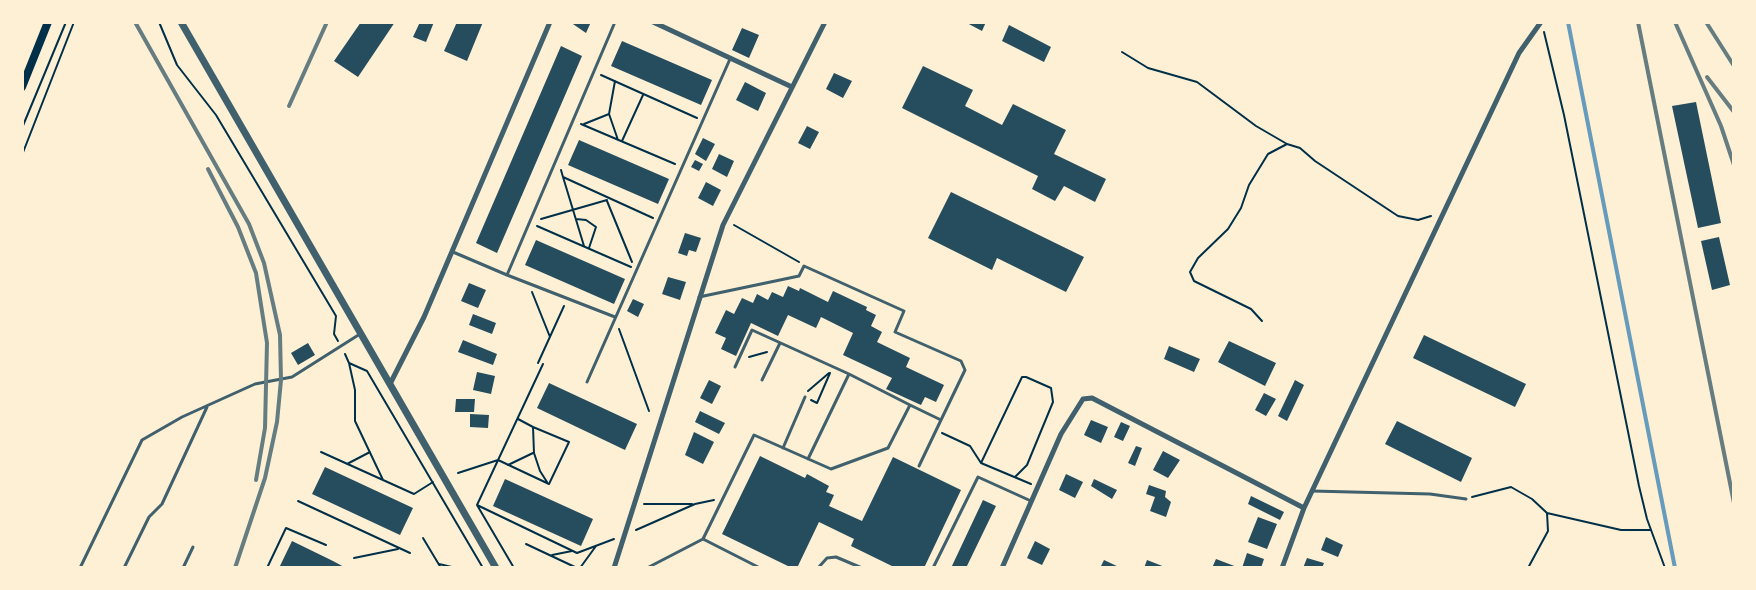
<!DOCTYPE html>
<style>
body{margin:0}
#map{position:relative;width:1756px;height:590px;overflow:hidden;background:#fdf0d5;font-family:"Varela Round",sans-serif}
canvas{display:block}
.frame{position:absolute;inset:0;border:24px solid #fdf0d5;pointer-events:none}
</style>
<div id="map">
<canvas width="1756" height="590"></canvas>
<div class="frame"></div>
</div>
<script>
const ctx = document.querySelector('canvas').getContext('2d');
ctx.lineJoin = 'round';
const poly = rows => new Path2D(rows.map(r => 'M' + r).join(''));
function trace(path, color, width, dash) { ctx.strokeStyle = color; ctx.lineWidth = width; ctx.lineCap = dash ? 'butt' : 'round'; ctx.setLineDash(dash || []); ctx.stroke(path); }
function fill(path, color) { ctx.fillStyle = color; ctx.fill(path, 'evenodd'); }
trace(poly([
 [1568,22,1675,568]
]), '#669bbc', 4);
fill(poly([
 [361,22,395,22,358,77,334,61],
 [420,22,434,22,426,42,413,37],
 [457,22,483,22,467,61,444,51],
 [570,22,591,22,586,33],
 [965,22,986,22,982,31],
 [1009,25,1051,47,1044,62,1002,41],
 [742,28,759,35,749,58,732,50],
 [622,41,712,80,701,105,611,66],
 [561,46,582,56,497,253,476,243],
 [923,66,973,90,965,106,1002,125,1013,104,1066,130,1054,154,1106,179,1095,202,1064,186,1055,201,1032,189,1038,176,902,108],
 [834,73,852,81,843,98,826,89],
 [745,82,766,93,758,111,736,100],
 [1696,102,1721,223,1698,228,1672,106],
 [807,126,819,132,810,149,798,143],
 [703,138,715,144,706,161,695,154],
 [579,140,669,179,658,204,568,165],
 [719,154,734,161,727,177,712,169],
 [695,160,703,164,699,171,691,167],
 [706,182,721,190,713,206,698,198],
 [951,192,1084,257,1066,292,997,258,992,270,928,238],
 [685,233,701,238,696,252,689,250,687,256,678,253],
 [1719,237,1730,285,1712,290,1701,241],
 [536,240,625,279,614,304,525,265],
 [668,277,686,282,680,300,662,294],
 [469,283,486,290,478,308,461,301],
 [788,286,799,291,800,288,828,302,833,291,867,307,866,310,876,315,871,326,882,332,877,342,910,358,906,367,944,385,936,402,925,397,921,405,886,389,892,378,843,355,853,333,821,317,816,328,788,315,778,336,751,323,736,356,721,349,726,338,715,333,726,310,734,314,742,298,753,303,757,294,768,300,772,292,783,297],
 [633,299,644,304,638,317,627,311],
 [473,314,496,323,492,334,469,325],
 [1424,335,1526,384,1515,407,1413,358],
 [463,340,497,354,493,365,458,352],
 [1229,341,1276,363,1265,386,1218,362],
 [308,343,315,355,298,365,291,353],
 [1169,346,1200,359,1194,372,1164,359],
 [477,372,495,376,491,394,473,390],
 [709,380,721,386,712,404,700,398],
 [1295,380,1304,385,1287,421,1278,416],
 [549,383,637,424,625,450,537,408],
 [1264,393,1276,399,1266,416,1255,410],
 [456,399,475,399,474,412,455,412],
 [700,411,725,423,719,434,695,422],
 [470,414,489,415,488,428,470,427],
 [1091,420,1108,427,1101,443,1084,435],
 [1397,421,1472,458,1461,482,1385,444],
 [1121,422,1130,426,1123,441,1114,437],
 [694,432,714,442,703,464,685,455],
 [1136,446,1142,448,1135,466,1128,463],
 [1163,451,1180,460,1168,478,1153,470],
 [760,456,805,478,807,474,829,486,826,492,834,495,829,506,862,521,893,457,961,490,924,568,896,568,851,546,854,539,819,522,797,568,792,568,722,534],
 [325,467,413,508,400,535,312,494],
 [1066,474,1083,482,1075,498,1059,490],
 [505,479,593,519,581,546,493,506],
 [1094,479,1117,490,1112,499,1091,486],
 [1149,485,1166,491,1165,497,1171,502,1166,517,1150,511,1155,497,1146,494],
 [1251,496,1284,512,1280,520,1248,504],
 [983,500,996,506,966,568,951,568],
 [1258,517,1277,524,1267,549,1248,542],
 [1326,537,1343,545,1338,557,1321,550],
 [292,541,333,561,346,568,279,568],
 [1035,541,1050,549,1042,565,1027,558],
 [1247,553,1264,559,1261,568,1242,568],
 [1307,558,1324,563,1322,568,1303,568],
 [1216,559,1237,567,1237,568,1212,568],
 [1104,560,1121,568,1100,568],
 [1147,560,1165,567,1165,568,1144,568]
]), '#264d5e');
trace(poly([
 [159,22,177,65,216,115,336,316,334,334,338,341],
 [1544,32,1564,115,1639,486,1647,519,1665,568],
 [1122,52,1148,68,1197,82,1256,126,1287,144],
 [601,75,697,118],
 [615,81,609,114,618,140],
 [581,124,675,164],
 [584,124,609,114],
 [22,128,66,22],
 [622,141,643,95],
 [22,155,74,22],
 [561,170,563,177,653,218],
 [563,177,584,246],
 [607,201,632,262],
 [541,219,607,200],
 [576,219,586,220,596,227,589,248],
 [734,225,799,262],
 [537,226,631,267],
 [532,292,550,337],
 [1262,321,1251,309,1194,281,1190,272,1198,258,1228,229,1241,208,1249,185,1268,154,1287,144,1300,148,1315,161,1398,216,1418,220,1431,216],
 [619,329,649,411],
 [345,354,349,363,367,371,483,568],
 [749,357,767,352],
 [349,363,355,390,355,421,383,480],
 [538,363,564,306],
 [808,391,829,373],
 [811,400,817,403,830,373],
 [518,419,533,427,534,453,540,471,547,482],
 [942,433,970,446,981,463,1031,484],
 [321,452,414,494,433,482],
 [981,463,1022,377,1026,377,1051,388,1053,402,1027,465,1015,477],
 [347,464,370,452],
 [508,465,533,453],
 [458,473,498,460,549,484,569,442,533,427],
 [1472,497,1511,487,1532,499,1547,513,1548,531,1528,568],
 [298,501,410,553],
 [644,504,692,504],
 [477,505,577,553,614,539],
 [477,505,543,364],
 [477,505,514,568],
 [1547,513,1621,530,1650,530],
 [636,530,695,504,714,500],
 [423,538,441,568],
 [526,544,577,568],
 [552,555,572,551],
 [354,558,398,549],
 [439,564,456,568],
 [267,568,286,528,326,545],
 [580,568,596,546]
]), '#003049', 2);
trace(poly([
 [615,22,507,275,615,317],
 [453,252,507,275],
 [699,297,799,276,804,266,904,311,895,332,961,361,965,370,941,420,910,405,888,448,831,469,754,435,703,539],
 [735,367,752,330,849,374],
 [762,380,780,343],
 [587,382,730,59],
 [783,448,805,397],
 [808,459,849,374,910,405],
 [919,466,941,420],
 [1312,491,1430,494,1466,499],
 [80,568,142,440,182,417,255,384,292,377,360,334],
 [124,568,149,517,162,504,207,407],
 [183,568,193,547],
 [647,568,703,539,760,568],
 [818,568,827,558,836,557,862,568],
 [933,568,978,477,1031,501]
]), '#3f606c', 3);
trace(poly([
 [653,22,792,87],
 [390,384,424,317,550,22],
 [614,568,723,225,825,22],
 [1002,568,1061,434,1083,399,1092,398,1304,508],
 [1282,568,1304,508,1519,53,1541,22]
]), '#3f606c', 5);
trace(poly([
 [181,22,496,568]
]), '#3f606c', 7);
trace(poly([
 [22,87,48,22]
]), '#003049', 8);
trace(poly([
 [135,22,249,224,264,263,280,335,281,380,277,422,265,478,235,568],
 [1638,22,1734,503],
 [1675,22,1721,126,1734,165],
 [1706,22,1734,66],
 [1707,77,1734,112],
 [289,106,327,22],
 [208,169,238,227,256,273,267,343,265,428,256,480]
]), '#657d81', 4);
</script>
